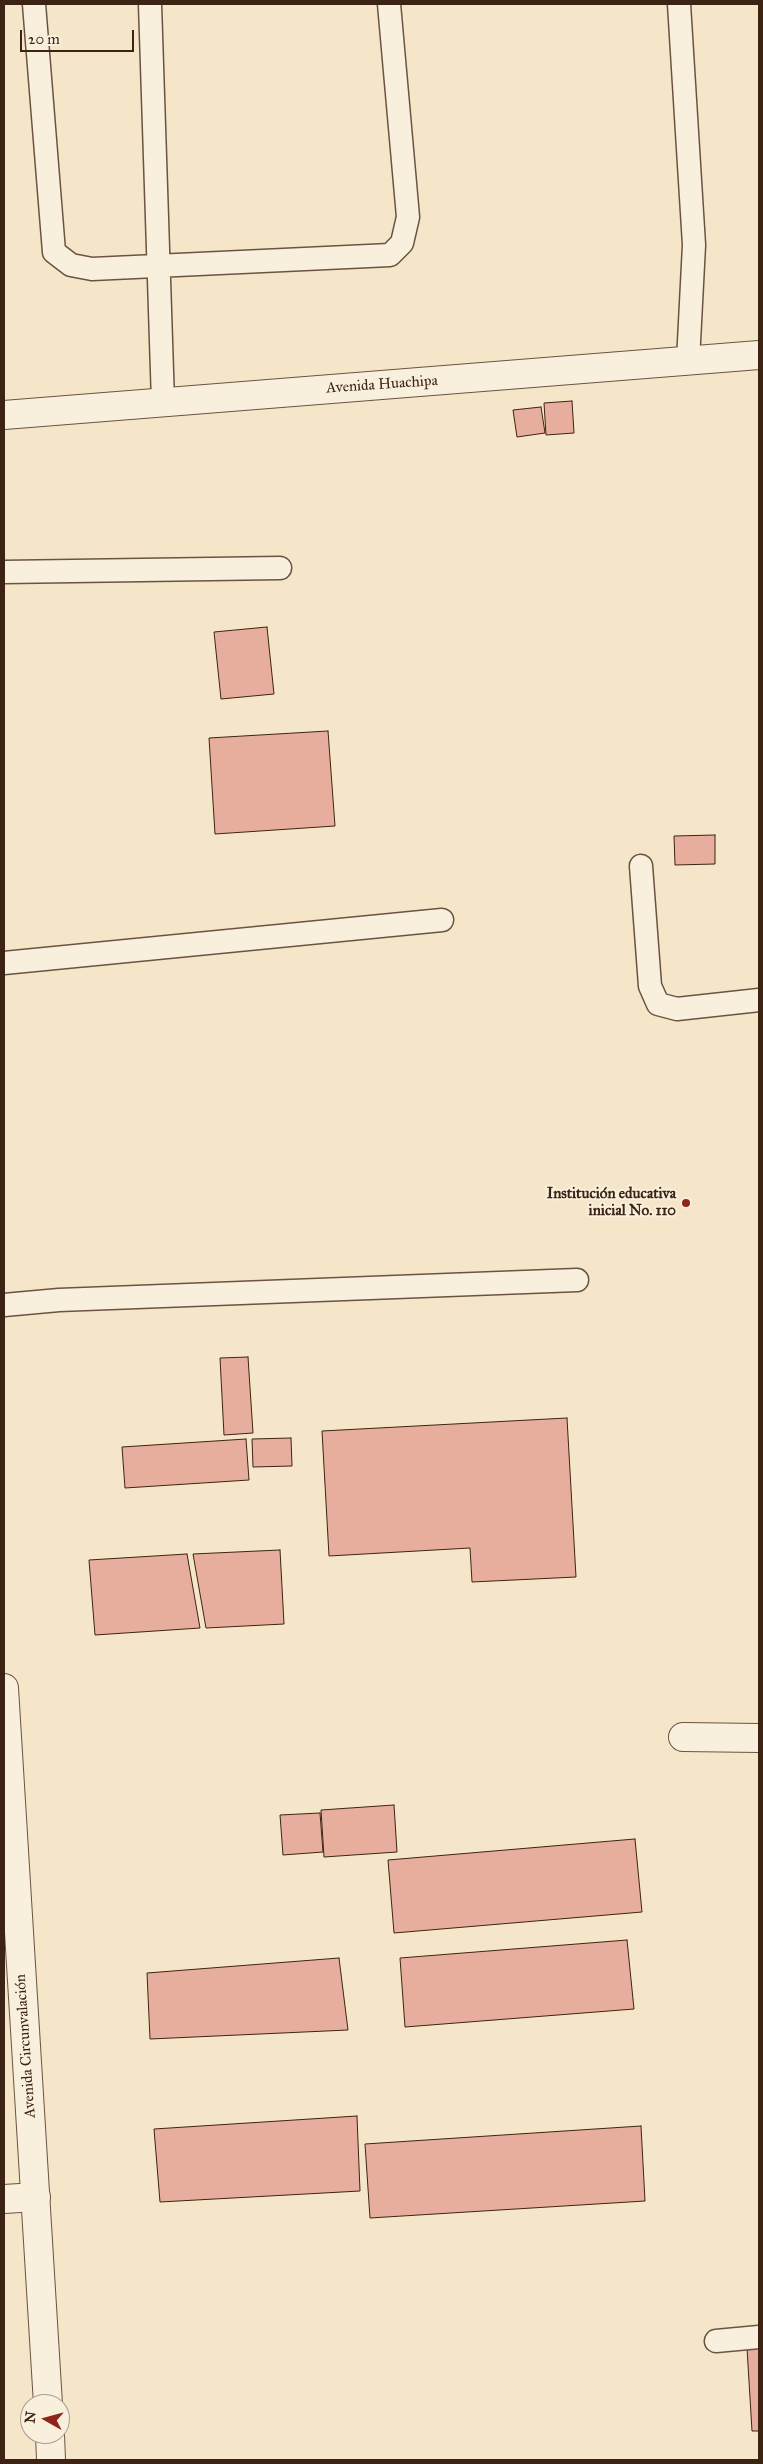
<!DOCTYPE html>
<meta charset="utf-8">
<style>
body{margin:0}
#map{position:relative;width:763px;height:2464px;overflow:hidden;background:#f5e6c9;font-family:"IM FELL Great Primer",serif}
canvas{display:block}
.frame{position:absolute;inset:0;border:5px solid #3c2314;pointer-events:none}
.north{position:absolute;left:20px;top:2394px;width:50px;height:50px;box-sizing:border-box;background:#f8efdc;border:1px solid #ad9d8c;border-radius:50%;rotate:277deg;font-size:14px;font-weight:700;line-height:20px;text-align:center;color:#3c2314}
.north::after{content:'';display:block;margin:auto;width:18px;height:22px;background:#8f2418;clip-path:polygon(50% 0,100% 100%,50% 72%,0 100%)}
.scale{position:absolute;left:20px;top:30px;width:114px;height:22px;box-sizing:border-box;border:2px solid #3c2314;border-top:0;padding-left:6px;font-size:15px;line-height:18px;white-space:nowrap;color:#3c2314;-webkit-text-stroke:4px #f8efdc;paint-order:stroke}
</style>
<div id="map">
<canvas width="763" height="2464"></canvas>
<div class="frame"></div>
<div class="north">N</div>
<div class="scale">20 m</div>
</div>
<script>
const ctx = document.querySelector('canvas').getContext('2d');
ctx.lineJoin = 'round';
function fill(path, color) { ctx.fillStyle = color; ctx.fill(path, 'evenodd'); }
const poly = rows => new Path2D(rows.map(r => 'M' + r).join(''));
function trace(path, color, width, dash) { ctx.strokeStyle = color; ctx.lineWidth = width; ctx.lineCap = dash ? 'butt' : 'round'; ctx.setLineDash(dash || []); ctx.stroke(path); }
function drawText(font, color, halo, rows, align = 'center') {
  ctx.font = font + ' "IM FELL Great Primer",serif'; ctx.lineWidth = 4; ctx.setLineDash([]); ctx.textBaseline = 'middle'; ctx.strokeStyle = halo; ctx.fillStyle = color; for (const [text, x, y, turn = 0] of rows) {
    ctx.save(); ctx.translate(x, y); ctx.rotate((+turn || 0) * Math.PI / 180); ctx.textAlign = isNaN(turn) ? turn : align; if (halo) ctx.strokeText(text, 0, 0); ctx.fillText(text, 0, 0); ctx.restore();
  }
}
const building = poly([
 [572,401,574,433,546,435,544,403,572,401],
 [541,407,545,433,517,437,513,410,541,407],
 [267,627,274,694,221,699,214,632,267,627],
 [328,731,335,826,215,834,209,738,328,731],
 [715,835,715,864,675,865,674,836,715,835],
 [248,1357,253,1433,224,1435,220,1358,248,1357],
 [567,1418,576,1577,472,1582,470,1548,329,1556,322,1431,567,1418],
 [291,1438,292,1466,253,1467,252,1439,291,1438],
 [246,1439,249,1480,125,1488,122,1447,246,1439],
 [280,1550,284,1624,206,1628,193,1554,280,1550],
 [187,1554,200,1628,95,1635,89,1560,187,1554],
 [394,1805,397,1852,324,1857,321,1810,394,1805],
 [320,1813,323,1852,283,1855,280,1815,320,1813],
 [635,1839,642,1912,394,1933,388,1860,635,1839],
 [627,1940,634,2009,405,2027,400,1958,627,1940],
 [339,1958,348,2030,150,2039,147,1973,339,1958],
 [357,2116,360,2191,160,2202,154,2129,357,2116],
 [641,2126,645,2201,370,2218,365,2144,641,2126],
 [759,2347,759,2431,752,2431,747,2348,759,2347]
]);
fill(building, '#e7ae9e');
trace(building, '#3c2314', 1);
const service = poly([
 [34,4,54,252,71,265,92,269,390,255,402,243,408,217,389,4],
 [150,4,163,402],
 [679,4,694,245,688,361],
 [4,572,280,568],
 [641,866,650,986,658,1004,677,1009,759,1000],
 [4,963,442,920],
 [4,1305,59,1300,577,1280],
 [716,2341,759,2337]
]);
const minor = poly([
 [683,1737,759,1738],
 [4,2199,36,2197]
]);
const tertiary = poly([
 [4,415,759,355],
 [4,1688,48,2404],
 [50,2434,51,2460]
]);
trace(service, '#6a5441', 25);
trace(minor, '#6a5441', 30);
trace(tertiary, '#6a5441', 30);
trace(service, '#f8efdc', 22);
trace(minor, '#f8efdc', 28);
trace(tertiary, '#f8efdc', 28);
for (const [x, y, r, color] of [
 [686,1203,5,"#8f2418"]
]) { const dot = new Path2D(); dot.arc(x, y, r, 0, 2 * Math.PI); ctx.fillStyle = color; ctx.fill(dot); trace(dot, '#f8efdc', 2); }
drawText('15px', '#3c2314', '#f8efdc', [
 ["Avenida Huachipa",382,385,-4],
 ["Avenida Circunvalación",26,2046,-94]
]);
drawText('bold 15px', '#3c2314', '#f8efdc', [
 ["Institución educativa",676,1194],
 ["inicial No. 110",676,1211]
], 'right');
</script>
